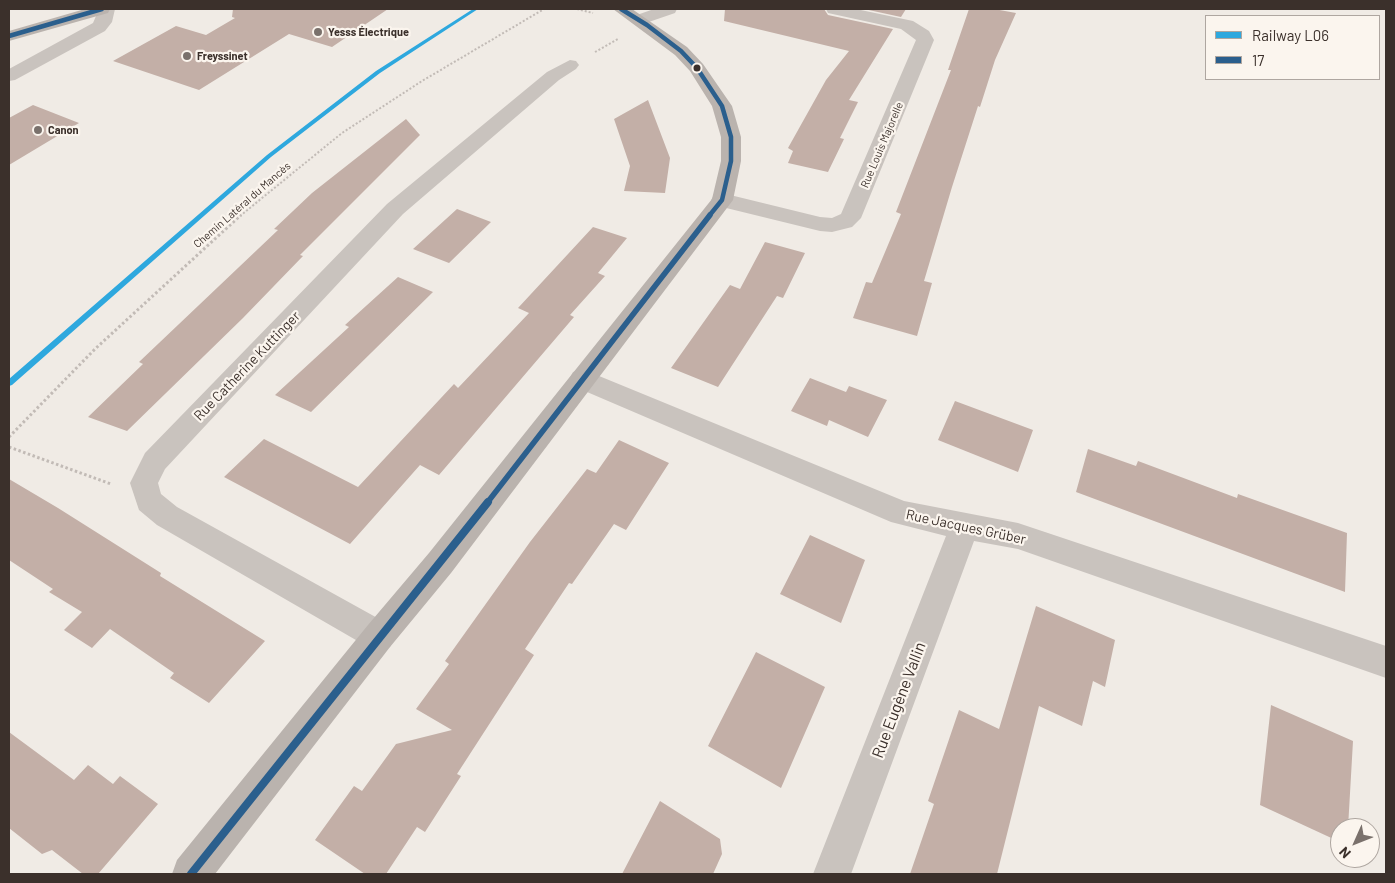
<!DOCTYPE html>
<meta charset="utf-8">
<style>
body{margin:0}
#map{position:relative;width:1395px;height:883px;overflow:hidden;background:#f0ebe5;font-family:Barlow,sans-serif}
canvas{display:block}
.frame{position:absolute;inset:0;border:10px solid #3b302b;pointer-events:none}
.legend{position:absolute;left:1205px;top:15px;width:175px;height:65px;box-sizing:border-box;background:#fbf5ee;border:1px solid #aea6a0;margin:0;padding:6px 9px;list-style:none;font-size:15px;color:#3b302b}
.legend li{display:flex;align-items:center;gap:10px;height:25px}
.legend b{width:25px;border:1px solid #aea6a0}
.north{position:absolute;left:1330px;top:818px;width:50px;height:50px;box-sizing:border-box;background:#fbf5ee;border:1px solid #aea6a0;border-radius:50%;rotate:226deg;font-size:14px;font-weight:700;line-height:20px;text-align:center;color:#3b302b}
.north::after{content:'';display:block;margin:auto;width:18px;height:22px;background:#7a716c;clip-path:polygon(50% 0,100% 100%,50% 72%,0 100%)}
</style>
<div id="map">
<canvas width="1395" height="883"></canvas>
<div class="frame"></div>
<ul class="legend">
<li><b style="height:6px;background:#2ea8de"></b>Railway L06</li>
<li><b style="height:6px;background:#2b5f8d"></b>17</li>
</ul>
<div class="north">N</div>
</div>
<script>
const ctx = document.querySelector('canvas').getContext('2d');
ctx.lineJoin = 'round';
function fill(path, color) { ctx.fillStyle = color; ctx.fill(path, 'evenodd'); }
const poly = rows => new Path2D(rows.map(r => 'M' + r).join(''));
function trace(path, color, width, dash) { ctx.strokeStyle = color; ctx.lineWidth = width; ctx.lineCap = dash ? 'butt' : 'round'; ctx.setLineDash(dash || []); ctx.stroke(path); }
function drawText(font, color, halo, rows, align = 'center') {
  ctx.font = font + ' Barlow,sans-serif'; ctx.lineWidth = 4.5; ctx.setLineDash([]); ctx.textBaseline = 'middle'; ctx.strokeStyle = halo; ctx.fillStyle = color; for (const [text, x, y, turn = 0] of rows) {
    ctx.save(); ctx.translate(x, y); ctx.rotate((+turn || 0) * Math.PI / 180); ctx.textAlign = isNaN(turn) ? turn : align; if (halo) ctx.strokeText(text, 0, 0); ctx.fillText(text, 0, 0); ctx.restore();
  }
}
fill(poly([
 [233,9,388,9,332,47,289,34,199,90,113,61,176,26,206,35,235,18,232,17],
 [725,9,824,9,828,15,893,29,849,100,858,102,840,138,844,139,828,172,788,163,793,151,788,148,826,80,849,51,724,21],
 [864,9,906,9,901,17],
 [969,9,994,9,1016,13,995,60,980,107,978,106,952,187,924,281,932,283,917,336,853,318,866,282,872,283,901,214,896,212,951,70,948,70],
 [648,100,670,158,665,193,624,191,630,166,614,119],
 [33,105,79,123,9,165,9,118],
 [406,119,420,135,300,255,303,256,243,318,127,431,88,417,143,364,139,362,278,230,274,229,312,193],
 [457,209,491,222,449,263,413,249],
 [593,227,627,238,598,273,605,276,570,315,574,317,439,475,420,465,350,544,224,477,264,439,358,487,454,384,458,388,529,313,518,308],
 [765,242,805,253,783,298,777,296,718,387,671,368,730,285,740,289],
 [398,277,433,292,311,412,275,395,349,327,345,325],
 [810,378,846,392,849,386,887,400,868,437,829,420,827,426,791,411],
 [955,401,1033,430,1018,472,938,440],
 [619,440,669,463,626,530,614,524,572,584,569,583,525,649,534,655,457,774,461,776,425,832,417,827,386,874,365,874,315,840,354,786,362,791,396,744,452,730,416,709,449,664,445,661,530,542,587,469,596,473],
 [1088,449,1136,466,1138,461,1237,498,1238,494,1347,533,1345,592,1076,492],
 [9,479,58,508,161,573,160,576,265,641,209,703,170,678,174,673,110,629,92,648,64,630,82,612,49,592,53,589,9,560],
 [810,535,865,560,841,623,780,594],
 [1036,606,1115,640,1105,687,1093,681,1082,726,1039,706,997,874,910,874,934,804,928,801,959,710,999,729],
 [756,652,825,687,781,788,708,746],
 [1271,705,1353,741,1348,828,1340,828,1340,842,1260,805],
 [9,732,74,780,88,765,113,784,120,776,158,804,98,874,83,874,52,850,42,854,9,828],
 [660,801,720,839,722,854,713,874,622,874]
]), '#c3afa7');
trace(poly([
 [577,9,593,13],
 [595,52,618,39],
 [240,216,342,133,422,81,544,9]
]), '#c2bbb6', 2, [2, 2]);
trace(poly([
 [9,437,95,349,241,215],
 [9,447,111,484]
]), '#c2bbb6', 3, [2.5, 2.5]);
fill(poly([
 [99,9,115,9,112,22,105,31,15,80,9,81,9,69,93,23,99,9],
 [654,9,677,9,675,13,640,25,634,24,632,20,634,16,654,9],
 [826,9,856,9,913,21,929,31,934,40,861,218,852,227,832,232,820,231,714,205,711,200,714,195,722,193,820,217,832,218,841,214,916,40,901,29,828,13,826,9],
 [570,60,576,61,579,65,576,69,559,80,403,214,165,469,158,483,161,494,177,507,390,625,395,636,390,647,379,652,368,647,157,525,139,510,130,483,145,453,387,204,547,72,570,60],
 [582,369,904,501,1018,523,1386,646,1386,678,1018,549,974,541,851,874,813,874,946,536,891,522,573,386,569,379,573,372,582,369]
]), '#c9c3be');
fill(poly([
 [85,9,110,9,108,13,9,41,9,31,85,9],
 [613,9,632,9,687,47,703,64,732,106,741,137,741,161,733,200,451,573,390,647,215,874,172,874,177,860,368,625,429,553,712,199,721,161,721,137,712,106,690,71,675,55,613,9]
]), '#bab3ae');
trace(poly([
 [621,9,647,25,681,51,697,68,722,106,731,137,731,161,722,200,709,216],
 [9,36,102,9]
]), '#2b5f8d', 4.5);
trace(poly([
 [487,503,710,215]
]), '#2b5f8d', 5.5);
trace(poly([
 [191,874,488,502]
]), '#2b5f8d', 8);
fill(poly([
 [473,9,478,9,380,73,271,157,12,385,9,386,9,379,267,155,376,71,473,9]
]), '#2ea8de');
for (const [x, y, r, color] of [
 [318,32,5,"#7a716c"],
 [187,56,5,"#7a716c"],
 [697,68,4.5,"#3b302b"],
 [38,130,5,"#7a716c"]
]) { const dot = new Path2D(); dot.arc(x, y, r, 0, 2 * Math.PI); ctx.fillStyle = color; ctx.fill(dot); trace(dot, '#fbf5ee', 2); }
drawText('bold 11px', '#3b302b', '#fbf5ee', [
 ["Yesss Électrique",328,32],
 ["Freyssinet",197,56],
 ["Canon",48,130]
], 'left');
drawText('11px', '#3b302b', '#fbf5ee', [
 ["Rue Louis Majorelle",882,145,-67],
 ["Chemin Latéral du Mancès",242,205,-41]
]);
drawText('14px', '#3b302b', '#fbf5ee', [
 ["Rue Catherine Kuttinger",247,366,-46],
 ["Rue Jacques Grüber",966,527,12]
]);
drawText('16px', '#3b302b', '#fbf5ee', [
 ["Rue Eugène Vallin",899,700,-69]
]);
</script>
